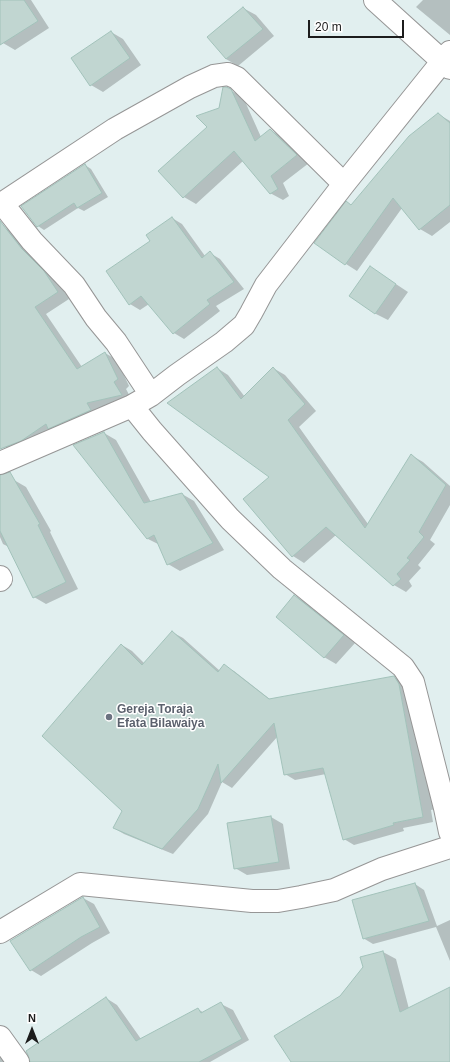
<!DOCTYPE html>
<style>
body{margin:0}
#map{position:relative;width:450px;height:1062px;overflow:hidden;background:#e1efef;font-family:Arial,sans-serif}
canvas{display:block}
.north{position:absolute;left:12px;top:1010px;width:40px;height:40px;-webkit-text-stroke:3px #fff;paint-order:stroke;rotate:0deg;font-size:11px;font-weight:700;line-height:16px;text-align:center;color:#1c1c1c}
.north::after{content:'';display:block;margin:auto;width:14px;height:18px;background:#1c1c1c;clip-path:polygon(50% 0,100% 100%,50% 72%,0 100%)}
.scale{position:absolute;left:308px;top:20px;width:96px;height:18px;box-sizing:border-box;border:2px solid #1c1c1c;border-top:0;padding-left:5px;font-size:12px;line-height:14px;white-space:nowrap;color:#1c1c1c;-webkit-text-stroke:3px #fff;paint-order:stroke}
</style>
<div id="map">
<canvas width="450" height="1062"></canvas>
<div class="north">N</div>
<div class="scale">20 m</div>
</div>
<script>
const ctx = document.querySelector('canvas').getContext('2d');
ctx.lineJoin = 'round';
function fill(path, color) { ctx.fillStyle = color; ctx.fill(path, 'evenodd'); }
const poly = rows => new Path2D(rows.map(r => 'M' + r).join(''));
function trace(path, color, width, dash) { ctx.strokeStyle = color; ctx.lineWidth = width; ctx.lineCap = dash ? 'butt' : 'round'; ctx.setLineDash(dash || []); ctx.stroke(path); }
function drawText(font, color, halo, rows, align = 'center') {
  ctx.font = font + ' Arial,sans-serif'; ctx.lineWidth = 3; ctx.setLineDash([]); ctx.textBaseline = 'middle'; ctx.strokeStyle = halo; ctx.fillStyle = color; for (const [text, x, y, turn = 0] of rows) {
    ctx.save(); ctx.translate(x, y); ctx.rotate((+turn || 0) * Math.PI / 180); ctx.textAlign = isNaN(turn) ? turn : align; if (halo) ctx.strokeText(text, 0, 0); ctx.fillText(text, 0, 0); ctx.restore();
  }
}
fill(poly([
 [0,0,31,0,49,28,15,50,3,43,0,37],
 [423,0,450,0,450,35,416,7],
 [243,8,256,15,274,36,238,66,226,59],
 [111,32,123,39,141,65,103,92,91,85],
 [226,88,243,97,261,137,270,130,282,137,309,163,283,183,289,196,283,200,270,193,243,161,196,204,184,197,209,127,220,109],
 [438,114,450,121,450,222,432,236,420,229,402,208,357,271,346,264,316,243],
 [85,165,91,169,108,197,84,211,78,208,44,230,38,226],
 [172,218,182,224,205,256,210,253,220,259,244,289,216,306,220,311,184,339,174,333,149,304,140,310,130,304,151,242],
 [4,227,16,234,56,279,69,299,46,314,82,367,105,353,117,360,129,386,126,389,133,402,17,454,5,447,0,438,0,230],
 [370,267,408,292,388,320,376,314,350,295],
 [217,368,228,375,245,397,273,368,285,375,316,411,299,427,368,524,411,455,423,462,450,486,450,505,430,540,435,544,418,565,421,568,409,581,412,586,406,592,394,585,336,535,304,563,293,556,271,477],
 [104,433,116,440,151,502,182,494,194,501,224,550,180,571,168,564,160,545,148,539,75,445],
 [14,480,26,487,51,531,50,532,78,589,46,604,34,597,9,547,3,544,0,537,0,488],
 [295,596,307,603,355,643,336,664,324,657],
 [172,632,183,638,220,671,224,666,234,671,271,700,394,677,404,683,409,691,425,777,434,782,440,808,431,810,433,822,403,828,404,831,354,845,344,839,326,774,295,780,285,774,278,736,232,788,222,782,208,814,173,854,124,834,114,828,123,810,122,645,132,651,145,664],
 [271,817,283,824,290,869,247,875,235,868],
 [415,884,424,890,437,926,450,920,450,961,436,927,373,944,363,938],
 [83,898,94,904,110,933,92,943,41,976,31,970],
 [383,952,396,959,409,1009,450,995,450,1062,292,1062,340,996,364,967,361,958],
 [106,998,117,1005,141,1039,198,1009,204,1013,221,1004,233,1010,249,1040,210,1062,31,1062],
 [0,1049,8,1062,0,1062]
]), '#0003');
const building = poly([
 [0,0,24,0,38,21,0,45,0,0],
 [243,7,263,29,226,59,207,37,243,7],
 [111,31,130,58,90,86,71,58,111,31],
 [223,87,226,87,231,89,255,141,270,129,297,155,271,176,278,189,270,194,234,151,183,198,158,171,207,127,196,116,219,108,223,87],
 [438,113,450,123,450,205,419,230,393,198,345,265,314,243,346,201,351,205,409,136,438,113],
 [85,164,102,193,77,208,74,203,37,227,21,206,85,164],
 [172,217,202,258,210,251,234,282,207,300,210,304,173,334,141,296,129,305,106,271,150,241,146,235,172,217],
 [0,221,22,249,44,271,58,292,35,307,77,369,105,352,118,379,114,382,122,395,87,403,91,410,48,429,46,424,21,441,0,449,0,221],
 [370,266,396,284,375,314,349,296,370,266],
 [217,367,241,399,273,367,305,404,288,420,365,528,411,454,446,485,419,532,424,537,407,558,410,560,397,574,401,579,393,586,326,527,292,557,243,499,269,477,167,403,217,367],
 [104,432,144,503,182,493,213,543,167,565,154,535,147,539,73,445,104,432],
 [10,472,40,524,38,525,66,582,33,598,0,531,0,475,10,472],
 [294,595,344,635,324,658,276,617,294,595],
 [172,631,218,672,224,664,269,699,394,676,399,684,423,817,393,823,394,825,343,840,323,768,284,775,274,723,221,783,218,764,198,809,162,849,113,828,122,811,42,736,121,644,142,665,172,631],
 [271,816,279,862,234,869,227,823,271,816],
 [415,883,429,921,363,939,352,900,415,883],
 [83,897,100,927,81,937,30,971,10,941,83,897],
 [383,951,400,1012,450,987,450,1062,291,1062,274,1036,340,996,363,967,360,957,383,951],
 [106,997,136,1041,198,1008,201,1013,221,1002,242,1039,199,1062,30,1062,28,1055,26,1051,106,997]
]);
fill(building, '#c1d6d1');
trace(building, '#a2c2ba', 1);
const minor = poly([
 [375,0,450,68],
 [2,203,32,241,74,285,96,318,116,342,151,395],
 [0,205,115,129,190,87,214,76,228,74,237,78,344,184],
 [132,406,152,431,230,519,282,569,403,667,413,682,445,808,450,832],
 [0,463,132,406,151,395,177,375,224,342,244,325,251,313,266,285,344,184,450,52],
 [0,577,1,579,0,580],
 [0,932,80,884,252,901,278,901,301,897,334,890,382,869,450,847],
 [0,1037,18,1062]
]);
trace(minor, '#969696', 24);
trace(minor, '#fff', 22);
for (const [x, y, r, color] of [
 [109,717,4,"#6b7280"]
]) { const dot = new Path2D(); dot.arc(x, y, r, 0, 2 * Math.PI); ctx.fillStyle = color; ctx.fill(dot); trace(dot, '#fff', 1.5); }
drawText('bold 12px', '#5b616d', '#fff', [
 ["Gereja Toraja",117,710],
 ["Efata Bilawaiya",117,724]
], 'left');
</script>
